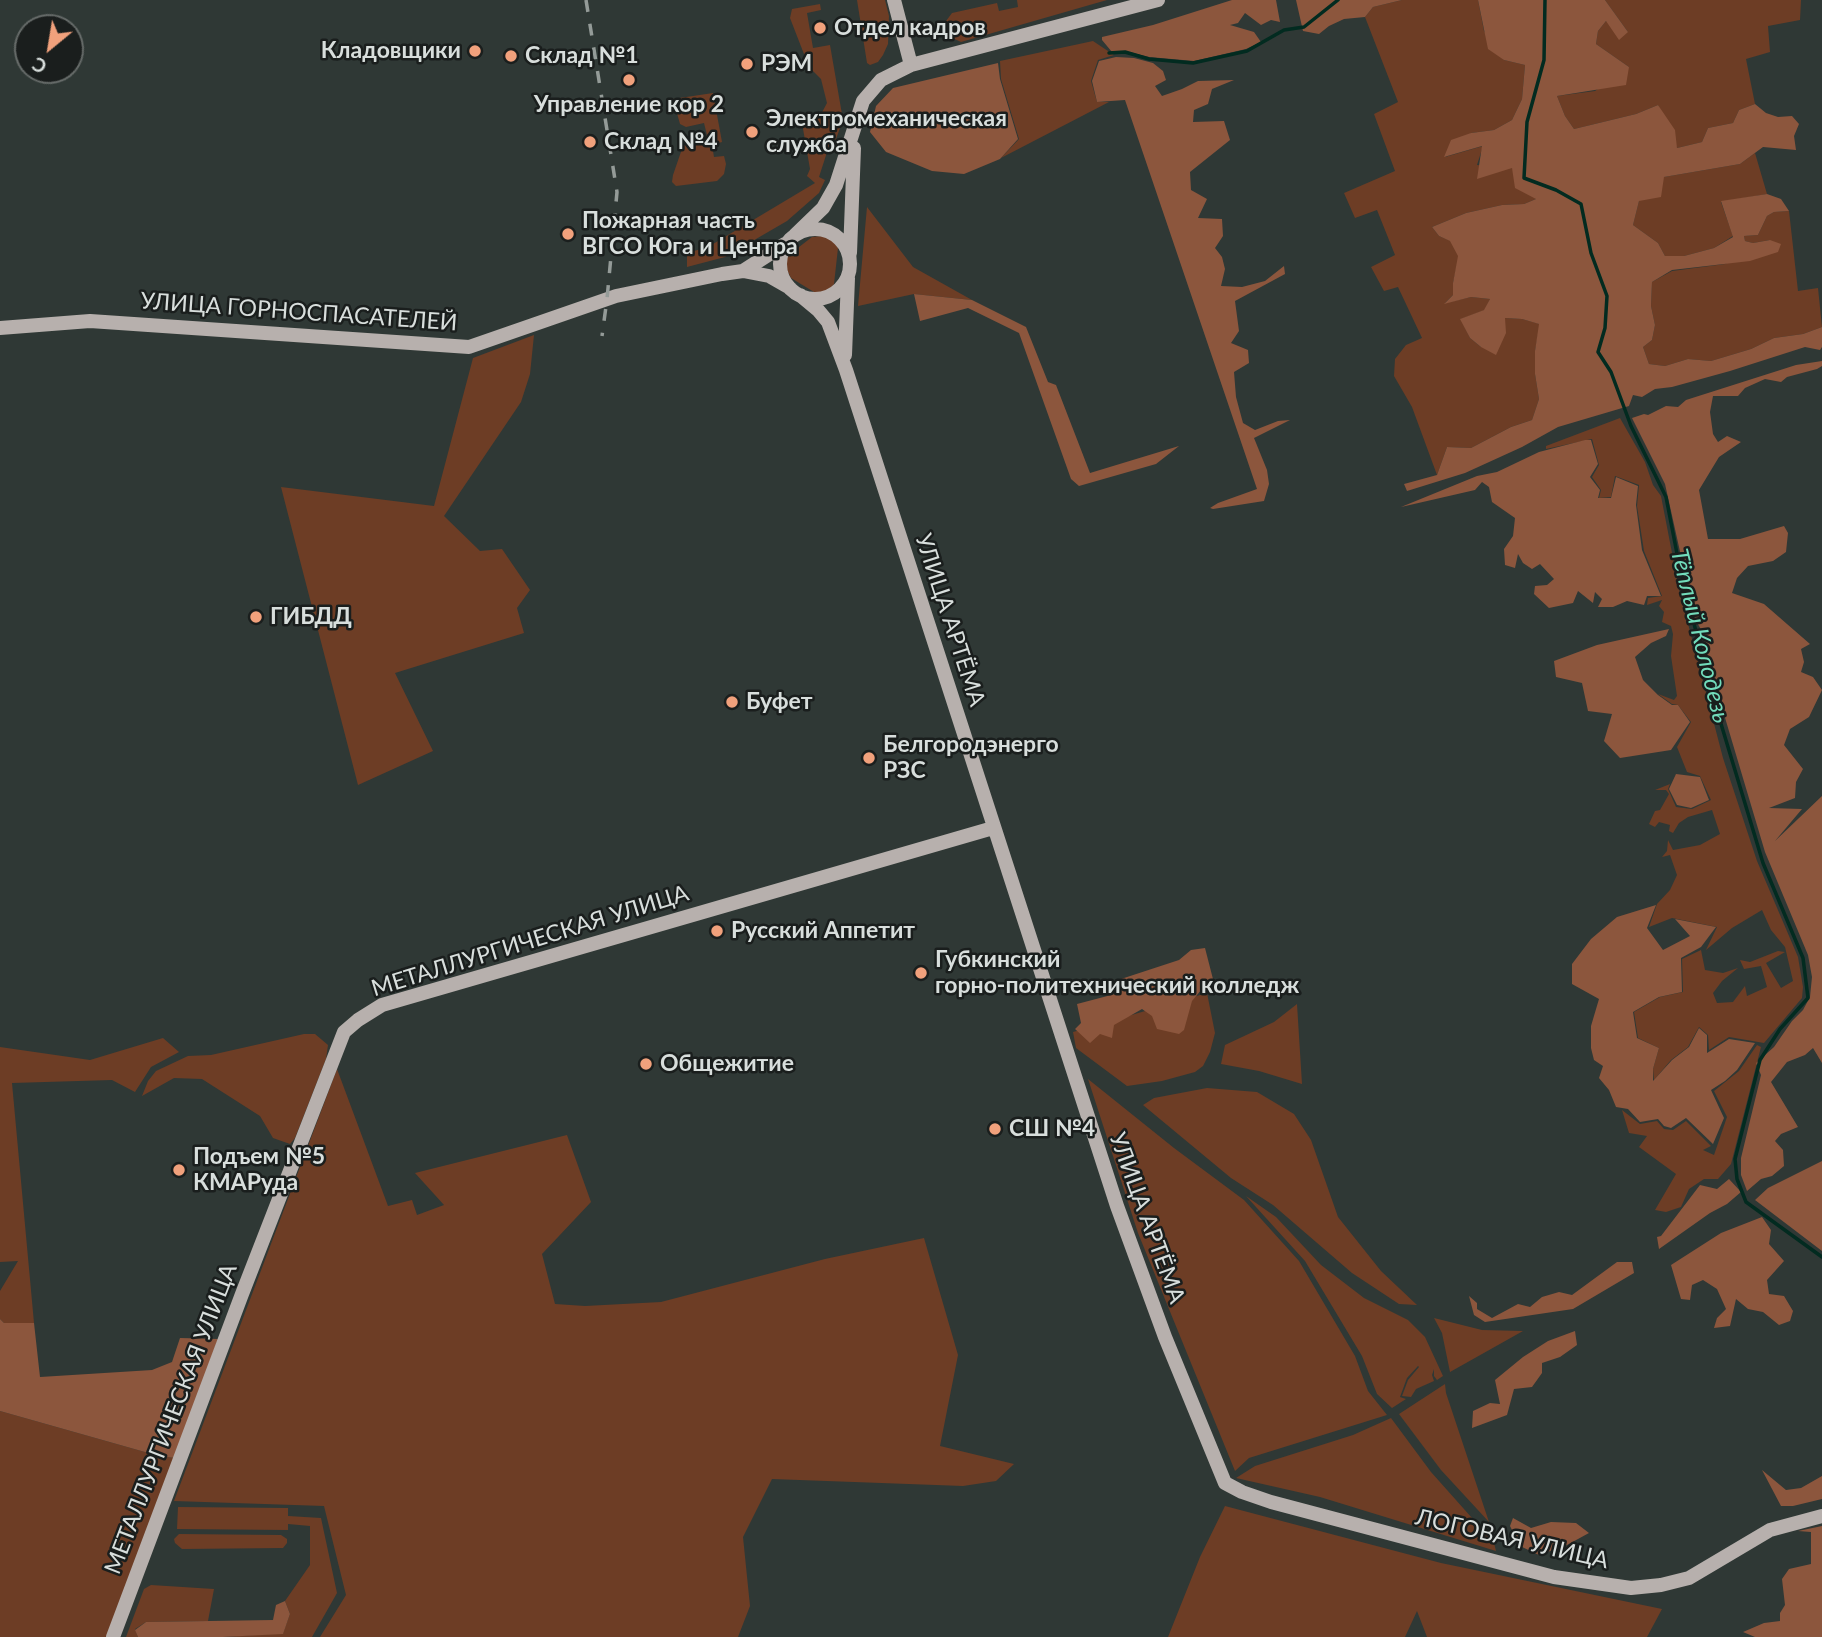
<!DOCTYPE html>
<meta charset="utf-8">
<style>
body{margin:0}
#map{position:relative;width:1822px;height:1637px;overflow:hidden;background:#2f3835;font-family:Lato,sans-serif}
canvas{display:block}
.north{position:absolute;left:14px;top:14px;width:70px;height:70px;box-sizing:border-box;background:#1a1e1d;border:2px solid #666b69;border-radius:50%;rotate:210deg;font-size:19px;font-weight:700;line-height:28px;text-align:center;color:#d8dedc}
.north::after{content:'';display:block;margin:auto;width:24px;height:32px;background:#f1a17c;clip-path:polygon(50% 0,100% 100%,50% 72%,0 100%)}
</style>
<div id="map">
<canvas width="1822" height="1637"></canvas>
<div class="north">С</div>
</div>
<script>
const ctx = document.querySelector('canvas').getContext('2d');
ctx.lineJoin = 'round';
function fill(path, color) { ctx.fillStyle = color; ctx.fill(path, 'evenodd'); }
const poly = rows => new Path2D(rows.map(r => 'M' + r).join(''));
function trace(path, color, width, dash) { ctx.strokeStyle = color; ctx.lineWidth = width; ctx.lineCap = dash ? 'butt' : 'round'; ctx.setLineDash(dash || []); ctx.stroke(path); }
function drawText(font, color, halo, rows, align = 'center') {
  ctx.font = font + ' Lato,sans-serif'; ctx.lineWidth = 5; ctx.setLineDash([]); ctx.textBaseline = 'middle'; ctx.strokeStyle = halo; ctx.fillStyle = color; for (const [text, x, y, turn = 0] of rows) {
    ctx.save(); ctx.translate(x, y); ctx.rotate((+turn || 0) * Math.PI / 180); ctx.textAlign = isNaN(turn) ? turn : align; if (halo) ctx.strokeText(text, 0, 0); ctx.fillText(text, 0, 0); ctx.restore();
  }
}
fill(poly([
 [857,0,885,0,889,16,888,44,883,55,878,62,870,65,867,63],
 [1017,0,1107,0,961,42,946,35,943,25,952,13,997,3,999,11,1018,7],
 [1402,0,1478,0,1484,31,1504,60,1525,65,1522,99,1512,120,1494,130,1471,133,1445,157,1483,146,1477,165,1512,168,1536,199,1524,204,1502,205,1466,213,1432,227,1439,236,1451,241,1459,256,1453,283,1453,295,1445,303,1471,297,1490,299,1485,310,1461,319,1470,338,1481,347,1505,318,1522,319,1540,324,1535,351,1535,374,1539,399,1532,420,1511,427,1471,448,1447,447,1437,475,1412,407,1394,376,1395,359,1406,345,1422,338,1398,287,1384,291,1371,267,1395,255,1377,210,1355,218,1344,193,1395,171,1374,114,1398,102,1365,17,1373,7],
 [1605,0,1801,0,1800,20,1768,26,1770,52,1746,59,1755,104,1739,110,1733,123,1708,128,1702,142,1677,148,1658,105,1636,114,1574,129,1565,116,1557,96,1595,91,1629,67,1596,44,1598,31,1606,21,1628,32],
 [820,4,821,10,807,13,813,48,830,45,843,120,833,147,829,146,819,177,825,180,819,193,787,221,725,257,687,267,687,253,708,247,815,183,807,176,810,169,802,123,819,118,827,103,821,79,809,67,790,18,792,9],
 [1093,41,1114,55,1098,60,1091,81,1097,102,1109,102,1001,158,1019,139,1001,79,1000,61],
 [713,93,722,142,712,145,714,157,724,156,726,164,724,174,717,181,676,186,672,182,673,175,683,146,688,142,704,139,707,135,704,123,686,127,680,124,673,99],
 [1755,153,1767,194,1721,202,1733,236,1714,248,1684,256,1665,256,1658,243,1633,225,1639,201,1664,177,1740,164],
 [867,207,913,267,972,300,914,294,858,306],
 [1789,211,1798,291,1818,288,1822,327,1803,334,1774,338,1751,349,1711,361,1688,359,1665,366,1649,364,1643,347,1652,340,1655,325,1651,306,1652,282,1672,271,1725,264,1770,240,1753,243,1745,241,1744,236,1758,235,1767,216,1774,212],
 [822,236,831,238,838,248,834,284,828,291,822,294,814,292,791,278,787,270,786,260,790,254,812,237],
 [534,335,530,374,521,402,444,516,480,551,502,549,530,590,517,608,524,633,395,673,433,751,358,785,281,487,434,506,473,358],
 [1620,418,1645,462,1653,485,1661,496,1679,589,1723,758,1757,861,1798,957,1803,987,1802,998,1764,1043,1729,1037,1709,1050,1708,1035,1699,1027,1688,1047,1671,1060,1654,1080,1653,1069,1659,1048,1638,1038,1634,1012,1660,997,1683,992,1682,959,1701,950,1705,970,1723,973,1738,968,1722,981,1713,993,1717,1003,1733,1002,1745,986,1747,996,1767,987,1761,966,1744,969,1740,960,1750,962,1778,951,1785,952,1766,963,1781,988,1793,981,1785,947,1771,930,1762,910,1732,928,1706,950,1717,927,1672,918,1649,927,1657,904,1670,890,1677,875,1670,855,1662,857,1667,851,1668,840,1673,850,1700,845,1720,834,1712,810,1688,817,1679,823,1673,833,1669,831,1670,825,1659,822,1655,827,1649,824,1655,811,1660,810,1669,794,1666,790,1655,790,1670,784,1668,789,1676,807,1692,809,1711,800,1700,776,1687,772,1677,747,1691,722,1678,705,1672,704,1658,694,1674,700,1677,696,1671,656,1673,634,1671,626,1662,622,1664,612,1659,606,1662,600,1647,605,1648,598,1662,596,1644,551,1637,506,1639,485,1615,476,1611,497,1599,498,1601,490,1592,477,1599,465,1592,439,1546,449,1546,446],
 [1207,993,1215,1033,1210,1052,1203,1066,1195,1072,1162,1081,1127,1086,1076,1048,1073,1032],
 [1297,1004,1302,1084,1259,1071,1221,1064,1225,1045,1274,1022],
 [304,1034,315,1034,328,1045,326,1059,295,1138,290,1144,273,1138,260,1116,202,1079,174,1078,142,1096,148,1081,156,1071,188,1056,211,1055],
 [163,1038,179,1052,151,1067,135,1092,112,1080,12,1083,34,1323,4,1323,0,1319,0,1291,18,1261,0,1262,0,1047,90,1060],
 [1757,1045,1761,1047,1731,1164,1718,1179,1704,1179,1689,1189,1681,1207,1666,1212,1655,1210,1676,1174,1639,1147,1647,1136,1629,1133,1622,1110,1640,1124,1657,1121,1664,1129,1673,1130,1686,1121,1711,1146,1703,1150,1714,1155,1727,1117,1714,1091,1739,1071],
 [337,1069,388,1206,412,1200,417,1215,444,1205,415,1173,567,1135,591,1202,542,1254,555,1304,585,1306,661,1302,825,1259,924,1238,958,1355,940,1446,1014,1464,996,1481,963,1486,772,1479,743,1537,750,1606,738,1637,320,1637,346,1595,324,1506,174,1501],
 [1088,1079,1174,1148,1244,1200,1299,1261,1355,1356,1368,1391,1387,1415,1249,1458,1235,1471,1138,1233],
 [1207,1088,1257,1092,1294,1114,1311,1140,1338,1217,1381,1271,1417,1305,1399,1304,1352,1273,1273,1205,1231,1178,1143,1105,1154,1098],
 [1246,1196,1276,1217,1321,1265,1364,1298,1408,1320,1425,1337,1443,1376,1437,1380,1434,1376,1434,1369,1432,1375,1434,1381,1416,1389,1411,1397,1402,1396,1408,1380,1419,1367,1418,1366,1407,1378,1400,1397,1406,1399,1392,1408,1377,1394,1362,1356,1305,1261],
 [1434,1318,1482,1330,1523,1331,1450,1372,1442,1333],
 [1445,1384,1446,1393,1489,1522,1441,1470,1399,1414],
 [0,1411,159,1456,175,1458,107,1637,0,1637],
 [1391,1418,1431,1472,1472,1518,1492,1535,1496,1551,1320,1497,1236,1478,1255,1466,1353,1435],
 [1225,1506,1441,1563,1662,1609,1647,1637,1427,1637,1417,1611,1405,1637,1168,1637,1200,1557],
 [178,1507,288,1508,288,1516,321,1518,337,1593,312,1637,223,1637,283,1633,290,1614,285,1601,310,1565,310,1526,288,1524,288,1530,177,1529],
 [179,1534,281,1535,287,1539,287,1543,283,1548,182,1549,175,1543,174,1539],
 [151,1585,214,1589,208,1621,146,1622,135,1629,138,1637,126,1637,144,1589]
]), '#6d3d25');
fill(poly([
 [1232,0,1276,0,1280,22,1271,20,1261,25,1245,13,1238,23,1230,25,1254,32,1261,42,1246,49,1194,61,1149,57,1125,51,1112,52,1102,40,1102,37,1153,25],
 [1296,0,1402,0,1373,7,1365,17,1344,19,1329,26,1319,34,1303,31],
 [1478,0,1605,0,1628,32,1619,40,1606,21,1598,31,1596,44,1629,67,1626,85,1557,96,1565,116,1574,129,1636,114,1658,105,1675,130,1677,148,1702,142,1708,128,1733,123,1739,110,1755,104,1766,113,1778,117,1792,116,1799,124,1794,136,1796,150,1763,147,1740,164,1664,177,1661,197,1639,201,1633,225,1658,243,1665,256,1684,256,1714,248,1733,237,1721,201,1767,194,1781,199,1789,211,1774,212,1767,216,1758,235,1744,236,1745,241,1753,243,1770,240,1781,244,1778,252,1750,261,1672,270,1652,282,1651,306,1655,325,1652,340,1643,347,1649,364,1665,366,1688,359,1711,361,1751,349,1774,338,1803,334,1822,327,1822,347,1820,350,1805,347,1730,371,1672,387,1655,389,1642,397,1633,395,1629,406,1558,427,1522,447,1465,473,1407,491,1404,484,1437,475,1447,447,1471,448,1511,427,1532,420,1539,399,1535,374,1535,351,1539,324,1522,319,1505,318,1506,333,1496,355,1481,347,1470,338,1460,319,1484,310,1490,299,1471,297,1444,304,1453,295,1453,283,1458,256,1450,241,1439,236,1432,227,1466,213,1502,205,1524,204,1536,199,1515,188,1512,168,1477,179,1482,146,1444,157,1451,140,1471,133,1494,130,1512,120,1522,99,1525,65,1504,60,1488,49],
 [1116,57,1134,58,1153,63,1163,71,1166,80,1155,86,1162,96,1182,89,1198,81,1234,80,1212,89,1208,104,1194,110,1193,122,1224,121,1230,140,1190,172,1191,190,1207,199,1198,218,1222,219,1223,236,1215,248,1222,257,1225,269,1221,286,1242,287,1265,281,1284,266,1285,274,1235,301,1239,331,1231,343,1248,350,1249,363,1234,372,1236,397,1243,423,1255,430,1278,421,1290,420,1254,438,1267,470,1269,484,1264,501,1213,509,1210,508,1218,503,1257,489,1125,100,1097,102,1092,81,1099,61],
 [998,63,1000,79,1018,139,1000,159,964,174,932,171,886,152,870,132,876,106,893,88],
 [914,294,972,300,1026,327,1048,382,1056,385,1090,473,1179,446,1156,464,1079,486,1071,479,1019,333,968,308,920,321],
 [1822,361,1822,366,1817,369,1787,377,1781,382,1765,379,1745,388,1738,396,1713,396,1710,412,1713,434,1718,442,1727,436,1741,442,1719,457,1699,490,1708,539,1740,539,1784,526,1788,533,1786,552,1773,561,1748,566,1737,578,1732,593,1764,604,1810,644,1801,649,1804,662,1801,672,1813,677,1822,690,1809,717,1790,729,1784,745,1803,769,1796,782,1795,798,1769,808,1802,809,1775,841,1822,796,1822,1063,1813,1048,1805,1055,1787,1062,1771,1082,1798,1127,1781,1134,1775,1141,1783,1150,1784,1166,1772,1176,1761,1179,1747,1191,1741,1175,1741,1158,1761,1075,1756,1063,1774,1047,1792,1021,1803,1010,1810,997,1812,977,1808,955,1765,852,1709,664,1703,633,1695,619,1665,484,1632,418,1644,414,1648,415,1666,406,1678,407,1686,400,1796,365],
 [1585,440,1591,440,1598,464,1590,477,1600,490,1598,498,1611,498,1616,477,1638,486,1636,505,1642,550,1661,596,1647,596,1644,605,1627,601,1613,607,1598,607,1602,599,1595,592,1593,603,1578,591,1573,603,1549,608,1534,594,1535,586,1547,585,1554,579,1540,564,1532,569,1523,563,1518,554,1515,568,1505,565,1504,549,1513,536,1515,518,1492,502,1489,487,1482,482,1475,490,1401,507,1477,476,1497,472,1539,452],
 [1669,629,1666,636,1651,643,1635,657,1643,680,1658,695,1672,705,1678,705,1690,722,1671,750,1620,758,1604,741,1612,714,1588,711,1582,683,1556,677,1554,661,1597,645],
 [1676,774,1700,777,1709,800,1691,808,1677,805,1669,789],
 [1656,905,1647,928,1663,950,1690,936,1675,919,1716,927,1701,947,1681,958,1682,992,1659,997,1633,1012,1637,1038,1659,1048,1653,1069,1653,1081,1672,1060,1689,1047,1699,1028,1707,1035,1707,1053,1729,1039,1755,1043,1737,1070,1725,1081,1711,1090,1724,1118,1713,1144,1686,1118,1671,1128,1664,1126,1658,1119,1640,1122,1628,1109,1616,1107,1609,1090,1599,1078,1603,1066,1594,1060,1591,1048,1591,1026,1599,999,1572,984,1572,964,1591,939,1617,917],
 [1205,948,1214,983,1202,989,1192,1001,1184,1030,1179,1034,1157,1029,1152,1016,1142,1009,1114,1025,1112,1038,1100,1034,1090,1043,1075,1029,1081,1023,1077,1004,1115,994,1120,988,1121,979,1179,960,1191,950],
 [1822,1161,1822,1251,1755,1200,1768,1188],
 [1729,1179,1741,1192,1727,1204,1710,1213,1659,1249,1657,1237,1661,1236,1700,1185,1717,1189],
 [1762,1217,1771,1230,1769,1244,1784,1261,1767,1280,1769,1294,1784,1296,1793,1311,1790,1321,1779,1325,1763,1312,1748,1309,1736,1299,1730,1326,1714,1328,1717,1318,1726,1309,1717,1289,1703,1280,1692,1285,1690,1300,1681,1299,1671,1265,1721,1233],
 [1617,1262,1632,1262,1634,1273,1573,1309,1485,1322,1474,1315,1469,1296,1477,1303,1477,1309,1492,1318,1518,1304,1530,1307,1542,1297,1559,1292,1572,1295],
 [0,1319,4,1323,34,1323,40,1377,152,1370,172,1362,180,1338,218,1339,175,1458,159,1456,0,1411],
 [1575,1331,1577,1345,1560,1357,1542,1363,1542,1373,1532,1387,1514,1389,1507,1415,1472,1428,1473,1411,1490,1403,1500,1404,1495,1380,1523,1357,1548,1341],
 [1762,1470,1786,1490,1801,1488,1822,1476,1822,1499,1793,1506,1781,1506],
 [1513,1518,1531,1528,1551,1522,1576,1523,1589,1533,1567,1545,1539,1555,1520,1546,1510,1526],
 [1822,1526,1822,1637,1755,1637,1743,1632,1764,1623,1780,1621,1780,1613,1785,1605,1782,1579,1789,1569,1811,1564,1811,1532,1798,1531],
 [285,1601,290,1614,283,1634,223,1637,138,1637,135,1630,146,1622,273,1620,276,1605]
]), '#8c563d');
trace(poly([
 [1545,0,1544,60,1527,122,1524,178,1556,190,1581,204,1591,253,1607,296,1605,328,1598,352,1611,372,1631,426,1666,497,1680,569,1712,694,1763,863,1803,958,1808,998,1780,1029,1760,1060,1735,1159,1737,1179,1746,1202,1822,1257],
 [1109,53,1125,52,1149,59,1193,63,1247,51,1284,30,1304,27,1338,0]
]), '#022b20', 3.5);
trace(poly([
 [894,0,911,65],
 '780 264a35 35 0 1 1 70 0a35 35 0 1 1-70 0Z',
 [795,235,823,208,836,185,863,101,881,80,911,65,1158,0],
 [850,253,854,148],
 [743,271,785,244],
 [800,295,818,310,828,322,846,370,1117,1206,1165,1337,1225,1483,1242,1492,1271,1502,1554,1577,1631,1588,1661,1585,1689,1578,1770,1530,1822,1516],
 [0,328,90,321,469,347,616,296,722,274,743,271,769,276,790,288],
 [845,355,848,278],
 [113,1637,242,1294,344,1032,358,1020,382,1005,993,828]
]), '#b7b0ad', 14);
trace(poly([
 [586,0,617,192,607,299,602,336]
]), '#949b98', 3.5, [12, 12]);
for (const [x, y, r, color] of [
 [820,28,7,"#f1a17c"],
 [475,51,7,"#f1a17c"],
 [511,56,7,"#f1a17c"],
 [747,64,7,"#f1a17c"],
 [629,80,7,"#f1a17c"],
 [752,132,7,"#f1a17c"],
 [590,142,7,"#f1a17c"],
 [568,234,7,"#f1a17c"],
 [256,617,7,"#f1a17c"],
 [732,702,7,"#f1a17c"],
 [869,758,7,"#f1a17c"],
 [717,931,7,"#f1a17c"],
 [921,973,7,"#f1a17c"],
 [646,1064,7,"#f1a17c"],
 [995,1129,7,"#f1a17c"],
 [179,1170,7,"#f1a17c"]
]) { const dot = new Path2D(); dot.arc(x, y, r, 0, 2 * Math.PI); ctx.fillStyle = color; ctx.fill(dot); trace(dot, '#1a1e1d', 2.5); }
drawText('bold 23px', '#d8dedc', '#1a1e1d', [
 ["Отдел кадров",834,28],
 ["Кладовщики",461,51,"right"],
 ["Склад №1",525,56],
 ["РЭМ",761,64],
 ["Управление кор 2",629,105,"center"],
 ["Электромеханическая",766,119],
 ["служба",766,145],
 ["Склад №4",604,142],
 ["Пожарная часть",582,221],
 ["ВГСО Юга и Центра",582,247],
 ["ГИБДД",270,617],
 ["Буфет",746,702],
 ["Белгородэнерго",883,745],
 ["РЗС",883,771],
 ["Русский Аппетит",731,931],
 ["Губкинский",935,960],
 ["горно-политехнический колледж",935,986],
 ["Общежитие",660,1064],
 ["СШ №4",1009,1129],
 ["Подъем №5",193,1157],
 ["КМАРуда",193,1183]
], 'left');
drawText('23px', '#d8dedc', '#1a1e1d', [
 ["УЛИЦА ГОРНОСПАСАТЕЛЕЙ",299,312,4],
 ["УЛИЦА АРТЁМА",950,620,72],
 ["МЕТАЛЛУРГИЧЕСКАЯ УЛИЦА",530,941,-17],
 ["УЛИЦА АРТЁМА",1147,1218,70],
 ["МЕТАЛЛУРГИЧЕСКАЯ УЛИЦА",171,1419,-69],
 ["ЛОГОВАЯ УЛИЦА",1512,1539,13]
]);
drawText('italic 24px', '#72dcbb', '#1a1e1d', [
 ["Тёплый Колодезь",1700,636,76]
]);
</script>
